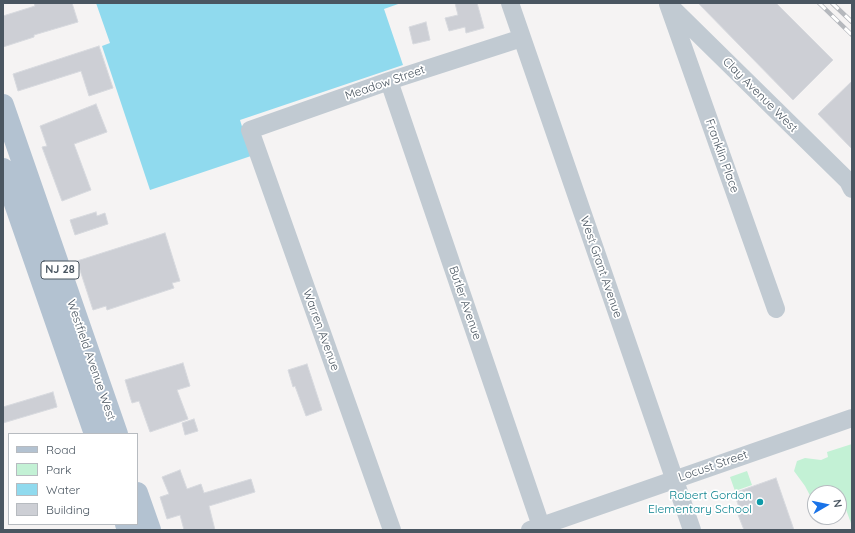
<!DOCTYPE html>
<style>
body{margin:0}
#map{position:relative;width:855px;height:533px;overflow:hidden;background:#f5f3f3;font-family:Quicksand,sans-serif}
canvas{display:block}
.frame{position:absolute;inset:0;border:4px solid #4a5661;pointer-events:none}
.legend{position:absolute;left:8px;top:433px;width:130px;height:92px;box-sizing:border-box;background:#fff;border:1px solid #b7bbc0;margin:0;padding:5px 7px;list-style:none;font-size:12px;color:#4a5661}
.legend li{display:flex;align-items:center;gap:8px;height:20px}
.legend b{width:20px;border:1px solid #b7bbc0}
.north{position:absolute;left:807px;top:485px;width:40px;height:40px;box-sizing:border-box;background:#fff;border:1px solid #b7bbc0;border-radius:50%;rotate:81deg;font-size:11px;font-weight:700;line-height:16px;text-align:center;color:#4a5661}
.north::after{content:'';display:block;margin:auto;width:14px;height:18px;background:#1a73e8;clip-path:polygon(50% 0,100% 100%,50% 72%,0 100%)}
</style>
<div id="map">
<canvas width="855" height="533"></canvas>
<div class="frame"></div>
<ul class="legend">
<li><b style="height:5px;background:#b3c2d1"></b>Road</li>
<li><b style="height:11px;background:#c3f1d5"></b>Park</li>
<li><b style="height:11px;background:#90daee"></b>Water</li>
<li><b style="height:11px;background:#cdcfd5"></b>Building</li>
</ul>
<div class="north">N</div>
</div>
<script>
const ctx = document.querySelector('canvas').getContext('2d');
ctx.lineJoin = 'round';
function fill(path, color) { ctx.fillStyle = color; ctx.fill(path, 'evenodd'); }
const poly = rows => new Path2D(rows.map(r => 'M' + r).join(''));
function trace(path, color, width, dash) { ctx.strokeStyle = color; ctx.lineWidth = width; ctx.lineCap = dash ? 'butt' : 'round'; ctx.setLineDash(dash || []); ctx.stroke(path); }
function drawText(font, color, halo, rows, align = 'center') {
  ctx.font = font + ' Quicksand,sans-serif'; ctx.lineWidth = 3.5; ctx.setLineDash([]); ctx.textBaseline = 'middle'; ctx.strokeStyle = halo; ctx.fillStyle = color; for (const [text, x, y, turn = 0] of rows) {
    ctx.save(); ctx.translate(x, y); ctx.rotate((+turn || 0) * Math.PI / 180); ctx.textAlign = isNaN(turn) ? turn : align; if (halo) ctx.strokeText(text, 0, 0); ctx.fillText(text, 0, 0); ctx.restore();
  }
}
fill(poly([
 [852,444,852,526,844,504,839,506,839,493,815,493,815,505,805,486,794,471,797,461,805,458,821,460,828,457,827,452],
 [747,471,752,485,735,491,730,477]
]), '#c3f1d5');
fill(poly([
 [96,3,401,3,384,9,403,65,240,120,251,156,150,190,102,46,110,43]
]), '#90daee');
const building = poly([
 [34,3,72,3,78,22,34,35,34,37,3,47,3,16,35,6,34,3],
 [455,3,477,3,484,28,466,33,465,27,449,31,445,18,458,15,455,3],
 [698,3,776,3,833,60,793,100,698,3],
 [426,22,430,40,413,44,409,27,426,22],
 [99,46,113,88,89,96,81,71,18,91,13,74,99,46],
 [852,81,852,149,818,114,852,81],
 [96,104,107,132,74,144,91,190,62,201,42,147,47,146,40,126,96,104],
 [96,212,97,216,105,213,108,224,75,235,70,220,96,212],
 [165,233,180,281,172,283,174,288,107,310,106,306,93,310,77,261,165,233],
 [183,363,190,386,177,390,188,419,150,432,139,401,132,403,125,380,183,363],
 [307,364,322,410,306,416,295,386,293,387,288,370,307,364],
 [53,392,57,407,3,423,3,407,53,392],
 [194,419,198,431,185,435,182,423,194,419],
 [180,470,187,489,201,484,204,493,251,479,255,492,209,506,215,530,184,530,180,515,167,519,160,497,169,494,162,477,180,470],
 [776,478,794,530,744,530,737,512,740,510,734,493,776,478]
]);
fill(building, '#cdcfd5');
trace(building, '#d7d9de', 1);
trace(poly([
 [510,3,692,530],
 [668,4,776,309],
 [671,7,848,181,852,189],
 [389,81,541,526],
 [392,530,250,130,389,81,522,38],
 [530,530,852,418]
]), '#c1cad2', 18);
trace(poly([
 [3,105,117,434],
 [3,169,95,434],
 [137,493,150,530],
 [126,524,128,530]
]), '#b3c2d1', 22);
const rail = poly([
 [819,3,852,35],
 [832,3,852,22]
]);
trace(rail, '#b5b8bd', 4.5);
trace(rail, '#fff', 3, [9]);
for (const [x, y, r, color] of [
 [760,502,4,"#0f9aa8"]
]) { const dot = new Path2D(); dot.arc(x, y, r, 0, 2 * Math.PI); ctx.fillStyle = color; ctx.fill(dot); trace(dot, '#fff', 1.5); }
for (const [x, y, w] of [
 [60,270,38]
]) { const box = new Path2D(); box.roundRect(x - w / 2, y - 9, w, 18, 3); ctx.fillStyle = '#fff'; ctx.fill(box); trace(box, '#4a5661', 1); }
drawText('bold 11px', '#4a5661', null, [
 ["NJ 28",60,270]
]);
drawText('12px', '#4a5661', '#fff', [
 ["Meadow Street",385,83,-19],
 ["Clay Avenue West",760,95,45],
 ["Franklin Place",722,156,70],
 ["West Grant Avenue",601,267,71],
 ["Butler Avenue",465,303,71],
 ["Warren Avenue",321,330,70],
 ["Westfield Avenue West",91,360,71],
 ["Locust Street",713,466,-19]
]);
drawText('12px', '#0d838f', '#fff', [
 ["Robert Gordon",752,495],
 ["Elementary School",752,509]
], 'right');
</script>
